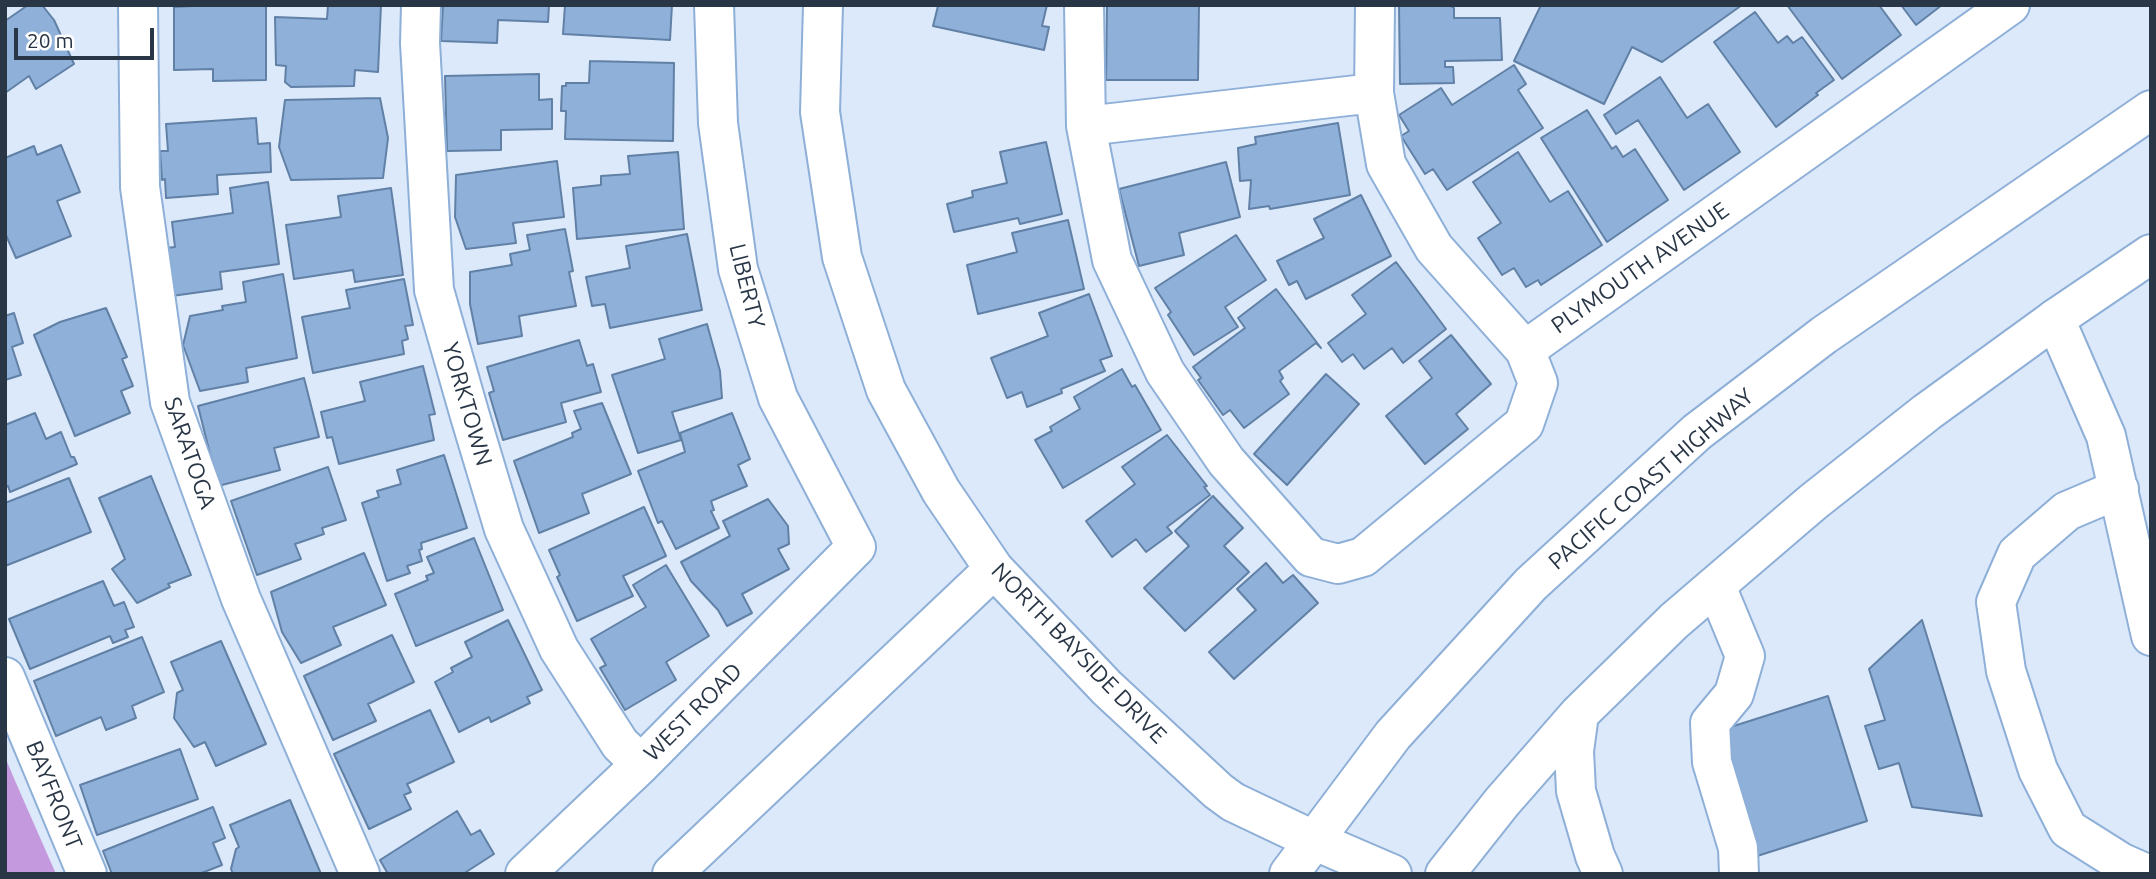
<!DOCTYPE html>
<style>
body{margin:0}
#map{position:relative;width:2156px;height:879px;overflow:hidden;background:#dce9fa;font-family:Ubuntu,sans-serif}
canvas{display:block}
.frame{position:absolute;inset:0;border:7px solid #293646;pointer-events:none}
.scale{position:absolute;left:14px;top:28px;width:140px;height:32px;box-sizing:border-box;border:4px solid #293646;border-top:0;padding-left:9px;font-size:21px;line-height:24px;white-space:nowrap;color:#293646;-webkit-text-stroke:5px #fff;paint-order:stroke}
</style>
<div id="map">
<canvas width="2156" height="879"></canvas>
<div class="frame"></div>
<div class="scale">20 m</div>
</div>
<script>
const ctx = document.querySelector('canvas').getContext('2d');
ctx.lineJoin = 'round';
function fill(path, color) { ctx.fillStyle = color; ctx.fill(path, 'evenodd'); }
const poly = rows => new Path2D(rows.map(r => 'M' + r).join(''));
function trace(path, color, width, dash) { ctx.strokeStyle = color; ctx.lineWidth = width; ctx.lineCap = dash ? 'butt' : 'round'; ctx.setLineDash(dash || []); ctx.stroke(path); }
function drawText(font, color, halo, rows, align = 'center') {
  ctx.font = font + ' Ubuntu,sans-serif'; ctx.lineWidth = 7; ctx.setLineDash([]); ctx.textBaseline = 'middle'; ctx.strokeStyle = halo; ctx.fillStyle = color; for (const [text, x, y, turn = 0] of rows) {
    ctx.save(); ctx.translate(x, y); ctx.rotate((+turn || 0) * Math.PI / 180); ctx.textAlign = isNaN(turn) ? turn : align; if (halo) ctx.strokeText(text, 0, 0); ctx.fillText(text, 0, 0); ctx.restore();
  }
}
fill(poly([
 [5,757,16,783,56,874,5,874]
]), '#c599dd');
const building = poly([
 [28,5,42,5,54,20,74,64,36,89,29,76,5,93,5,21,28,5],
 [210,5,266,5,266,80,213,81,213,69,174,70,174,7,210,5],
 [328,5,381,5,378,72,355,70,354,86,291,87,285,82,286,66,276,65,275,17,327,19,328,5],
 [443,5,549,5,548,22,498,20,497,43,441,41,443,5],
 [565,5,672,5,670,40,563,34,565,5],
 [935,5,1047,5,1042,26,1049,27,1044,50,933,26,938,6,935,5],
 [1107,5,1199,5,1198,80,1106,80,1107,5],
 [1399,5,1449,5,1454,8,1454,18,1500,18,1502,60,1445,61,1445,67,1453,67,1454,83,1400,84,1399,5],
 [1541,5,1742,5,1662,62,1632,47,1604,104,1514,61,1541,5],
 [1787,5,1879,5,1901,35,1842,79,1787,5],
 [1901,5,1942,5,1916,25,1901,5],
 [1755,12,1778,43,1787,36,1793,43,1802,37,1834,80,1816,93,1818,95,1776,127,1714,42,1755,12],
 [590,61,674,63,673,141,565,139,566,111,561,111,562,86,566,86,566,83,589,83,590,61],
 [1514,65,1526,84,1518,90,1543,128,1447,190,1433,169,1425,174,1401,136,1409,131,1399,115,1441,88,1452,105,1514,65],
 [539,74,539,100,552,99,552,129,501,130,501,150,447,151,445,76,539,74],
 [1660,77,1687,118,1708,104,1740,152,1684,190,1638,120,1616,134,1604,115,1660,77],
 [380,98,388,138,383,178,291,180,279,147,285,100,380,98],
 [1587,110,1612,149,1616,146,1623,157,1635,149,1668,200,1607,242,1541,138,1587,110],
 [256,118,258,144,270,143,271,172,217,175,218,194,166,198,165,179,162,180,160,151,168,151,166,124,256,118],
 [1338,123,1350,195,1270,209,1269,206,1249,209,1251,180,1240,181,1238,148,1256,144,1255,137,1338,123],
 [1046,142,1062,214,1020,224,1018,218,954,232,947,204,973,197,972,191,1007,183,1000,152,1046,142],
 [61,145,80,192,57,201,71,236,16,258,5,233,5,158,34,146,37,155,61,145],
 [678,152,684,229,577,239,573,188,601,185,601,176,630,174,628,156,678,152],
 [1518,152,1550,202,1568,191,1602,245,1541,285,1538,280,1526,287,1514,268,1502,275,1478,238,1501,223,1473,182,1518,152],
 [557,161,564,217,513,223,516,243,466,249,455,217,456,175,557,161],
 [1226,162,1240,217,1179,233,1184,255,1139,266,1119,189,1226,162],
 [268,182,279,264,220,272,222,289,172,296,166,248,175,247,172,222,233,213,230,188,268,182],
 [391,188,403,275,355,282,353,270,294,279,286,225,341,217,338,196,391,188],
 [1361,195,1391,256,1306,299,1297,281,1289,285,1277,261,1324,238,1314,219,1361,195],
 [1068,220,1084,289,978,314,967,265,1017,252,1012,233,1068,220],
 [565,229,573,271,569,272,576,306,519,316,522,336,478,344,470,304,470,272,512,265,510,254,530,250,527,235,565,229],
 [687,234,702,310,610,328,605,304,592,306,586,277,630,268,626,246,687,234],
 [1236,235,1266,280,1225,307,1238,327,1194,355,1168,315,1171,312,1155,288,1236,235],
 [1396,262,1446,329,1403,363,1392,348,1364,369,1353,354,1342,362,1328,343,1366,314,1352,295,1396,262],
 [283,274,297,358,246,368,248,382,200,391,183,345,190,316,223,310,222,306,246,302,243,282,283,274],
 [404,279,413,325,405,326,408,339,402,341,404,354,313,373,302,317,350,308,346,290,404,279],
 [1276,289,1321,348,1316,343,1279,371,1283,378,1280,381,1289,394,1244,428,1230,410,1223,415,1198,380,1201,378,1193,367,1245,328,1238,318,1276,289],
 [1089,294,1112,356,1100,360,1105,371,1061,389,1062,393,1027,407,1022,392,1007,398,991,358,1048,336,1039,313,1089,294],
 [106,308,127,357,122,359,133,386,121,391,130,413,75,436,34,335,60,322,106,308],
 [14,313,23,343,12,347,21,375,5,380,5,316,14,313],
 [707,324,720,371,722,398,672,412,681,440,638,453,612,375,665,359,659,339,707,324],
 [1451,335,1491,384,1456,414,1468,429,1425,464,1386,416,1432,378,1419,361,1451,335],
 [579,340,587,366,593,364,601,392,561,403,566,422,503,440,489,393,494,391,487,367,579,340],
 [423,366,435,414,429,415,434,440,339,464,332,437,327,438,321,412,365,401,360,382,423,366],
 [1122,369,1132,387,1135,385,1161,430,1063,488,1035,440,1052,431,1050,427,1080,409,1074,397,1122,369],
 [1326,374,1359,404,1287,485,1254,454,1326,374],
 [304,378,319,437,274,448,280,470,218,486,198,406,304,378],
 [602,403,631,474,582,494,589,513,539,533,514,461,573,437,572,433,581,429,574,411,602,403],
 [35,413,46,439,61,432,71,457,74,457,77,464,10,492,8,486,5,487,5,425,35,413],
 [732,413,750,459,738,465,747,486,711,501,714,510,711,511,719,528,676,549,662,521,658,523,638,471,685,452,680,433,732,413],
 [1167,435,1207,486,1204,487,1210,495,1167,527,1172,533,1146,552,1136,539,1112,557,1086,521,1135,484,1122,467,1167,435],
 [444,455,467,528,421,543,422,549,419,550,422,561,407,566,410,573,387,581,362,503,379,497,377,491,401,484,397,470,444,455],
 [328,467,346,520,322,528,324,534,295,544,301,559,257,575,231,501,328,467],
 [151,476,191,575,168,584,170,587,137,603,112,569,125,559,99,498,151,476],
 [69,478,91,532,5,566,5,503,69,478],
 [1213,496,1243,528,1224,546,1249,572,1185,631,1144,588,1189,546,1175,531,1213,496],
 [768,499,788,526,789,544,778,549,789,569,742,594,752,613,727,626,718,610,691,581,681,562,730,536,723,521,768,499],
 [644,507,666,556,623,576,633,596,577,621,557,577,560,575,549,550,644,507],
 [474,538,503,610,416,646,395,594,428,580,426,576,434,573,427,557,474,538],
 [364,553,386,605,333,627,341,645,301,663,282,632,271,592,364,553],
 [1266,563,1283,583,1293,575,1318,603,1234,679,1209,652,1256,610,1237,589,1266,563],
 [666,565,709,636,666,662,676,680,625,710,600,668,606,665,591,639,646,607,633,585,666,565],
 [103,581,114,606,124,602,134,627,125,630,128,637,113,643,110,636,30,669,9,619,103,581],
 [508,620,542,690,527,697,530,703,491,722,489,717,459,732,435,682,453,672,451,668,472,657,465,642,508,620],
 [1922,620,1982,816,1912,807,1899,763,1879,769,1865,726,1885,720,1869,669,1922,620],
 [392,635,414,682,368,704,376,721,333,740,304,676,392,635],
 [142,637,164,692,132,706,136,718,106,730,101,717,56,736,34,681,142,637],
 [221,641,266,744,216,766,205,742,194,747,174,718,177,693,183,690,171,662,221,641],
 [1828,696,1867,821,1754,857,1715,732,1828,696],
 [430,710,454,762,407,784,411,792,404,795,411,809,369,829,334,754,430,710],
 [180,749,198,799,97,835,80,785,180,749],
 [290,800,321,874,233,874,231,869,236,849,239,847,230,825,290,800],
 [213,807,225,838,213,843,222,865,199,874,112,874,103,851,213,807],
 [457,811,471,835,480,830,494,854,463,874,388,874,380,860,457,811]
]);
fill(building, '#8fb0d8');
trace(building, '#6180a6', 2);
const minor = poly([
 [138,5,140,187,170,402,241,599,360,874],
 [421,5,420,43,434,290,470,416,504,529,559,649,620,744,641,764],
 [823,5,820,112,842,257,886,390,941,491,994,569,1107,688,1218,791,1233,802,1313,840],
 [1084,5,1086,126,1112,260,1165,372,1226,461,1311,557,1338,564,1363,557,1524,424,1538,383,1525,350,2010,5],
 [1375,5,1374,93,1386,164,1434,248,1525,350],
 [1086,126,1374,93],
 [2055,319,2106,436,2151,636],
 [2119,489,2067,511,2017,554,1996,602,2006,671,2038,770,2068,829,2122,863,2147,874],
 [1716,586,1745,656,1734,694,1710,723,1712,762,1738,848,1739,874],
 [5,677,87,874],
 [525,874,641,764,856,547,778,398,738,269,718,123,714,5],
 [672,874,994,569]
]);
const major = poly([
 [1313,840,1392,874]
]);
const highway = poly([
 [1579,714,1574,751,1576,791,1595,856,1603,874],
 [1289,874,1393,735,1531,584,1697,432,1824,335,2151,110],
 [1445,874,1502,802,1579,714,1674,621,1813,502,1927,412,2055,319,2151,254]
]);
trace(minor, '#8eafd7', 42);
trace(major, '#8eafd7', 42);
trace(highway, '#8eafd7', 42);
trace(minor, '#fff', 38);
trace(major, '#fff', 38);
trace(highway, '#fff', 38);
drawText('23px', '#293646', '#fff', [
 ["PLYMOUTH AVENUE",1640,268,-35],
 ["LIBERTY",747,286,76],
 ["YORKTOWN",467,404,74],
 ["SARATOGA",190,453,71],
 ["PACIFIC COAST HIGHWAY",1651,479,-41],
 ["NORTH BAYSIDE DRIVE",1079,653,46],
 ["WEST ROAD",693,712,-45],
 ["BAYFRONT",54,795,68]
]);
</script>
